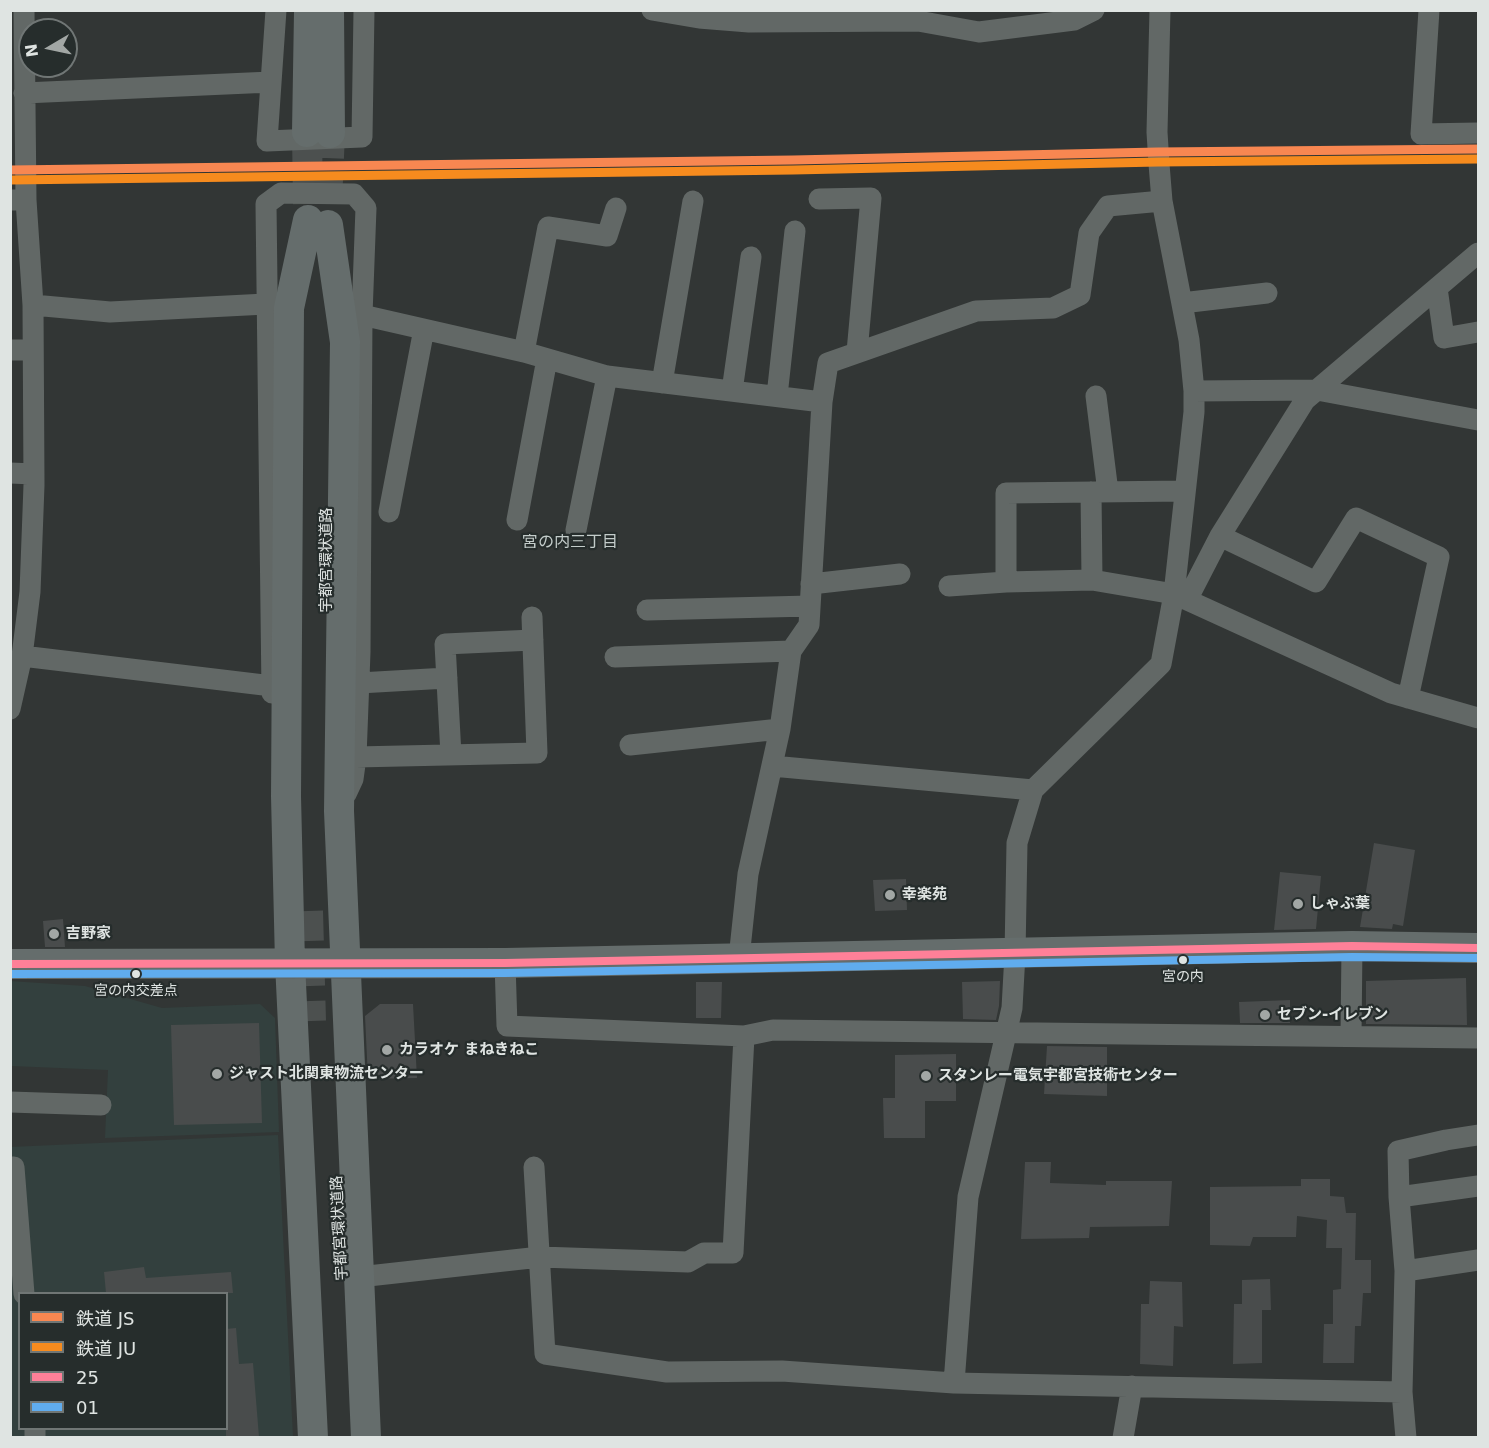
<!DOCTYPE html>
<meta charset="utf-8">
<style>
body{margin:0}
#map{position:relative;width:1489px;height:1448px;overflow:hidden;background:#323635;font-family:"DejaVu Sans","Noto Sans JP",sans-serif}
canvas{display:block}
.frame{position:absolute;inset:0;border:12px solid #dfe4e2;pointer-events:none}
.legend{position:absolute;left:18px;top:1292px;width:210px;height:138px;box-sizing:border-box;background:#262d2c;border:2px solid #707675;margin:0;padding:8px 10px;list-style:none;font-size:18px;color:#dfe4e2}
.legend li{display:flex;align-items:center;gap:12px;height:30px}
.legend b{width:30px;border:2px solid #707675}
.north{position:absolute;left:18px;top:18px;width:60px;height:60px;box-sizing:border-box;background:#262d2c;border:2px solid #707675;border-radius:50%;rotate:261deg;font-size:16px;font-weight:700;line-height:24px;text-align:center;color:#dfe4e2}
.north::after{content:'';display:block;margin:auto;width:21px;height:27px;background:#a2a7a5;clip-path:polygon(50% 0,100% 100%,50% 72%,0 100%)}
</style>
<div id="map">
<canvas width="1489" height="1448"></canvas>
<div class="frame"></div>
<ul class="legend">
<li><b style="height:8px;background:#f88751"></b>鉄道 JS</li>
<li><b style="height:8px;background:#f68b1e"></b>鉄道 JU</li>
<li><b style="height:8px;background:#ff8098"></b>25</li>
<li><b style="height:8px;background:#60acee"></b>01</li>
</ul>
<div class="north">N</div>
</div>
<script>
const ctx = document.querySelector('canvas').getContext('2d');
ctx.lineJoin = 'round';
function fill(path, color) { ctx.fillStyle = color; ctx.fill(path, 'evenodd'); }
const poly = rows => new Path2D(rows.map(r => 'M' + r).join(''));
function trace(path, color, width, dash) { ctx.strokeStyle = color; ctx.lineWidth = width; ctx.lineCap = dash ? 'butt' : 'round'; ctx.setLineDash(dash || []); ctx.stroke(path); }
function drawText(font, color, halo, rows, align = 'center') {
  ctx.font = font + ' "DejaVu Sans","Noto Sans JP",sans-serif'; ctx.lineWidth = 4.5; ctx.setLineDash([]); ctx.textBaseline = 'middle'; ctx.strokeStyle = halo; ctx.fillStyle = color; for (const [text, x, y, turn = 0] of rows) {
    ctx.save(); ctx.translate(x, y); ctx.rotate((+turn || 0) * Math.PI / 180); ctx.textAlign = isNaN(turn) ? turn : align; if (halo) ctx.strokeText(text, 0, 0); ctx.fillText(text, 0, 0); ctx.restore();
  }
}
fill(poly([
 [10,981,85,986,162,1008,260,1004,275,1018,279,1132,105,1138,108,1070,11,1066],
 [278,1135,293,1437,11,1437,10,1147],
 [20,1294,226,1294,226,1428,20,1428]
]), '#33403e');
fill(poly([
 [1374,843,1415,850,1403,926,1393,924,1392,929,1360,927],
 [1280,872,1321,876,1316,929,1274,930],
 [906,879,907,910,875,911,873,880],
 [63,919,65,947,45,947,43,921],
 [1466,978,1467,1025,1366,1024,1366,981],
 [1000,981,999,1006,996,1020,963,1019,962,982],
 [696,982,722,982,721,1018,696,1018],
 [1290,1000,1290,1023,1240,1023,1239,1002],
 [380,1004,413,1004,417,1078,368,1079,365,1016],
 [259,1023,262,1123,174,1125,171,1025],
 [1047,1046,1107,1047,1107,1096,1044,1094],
 [956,1054,956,1101,925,1101,925,1138,884,1138,883,1098,895,1098,895,1055],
 [1025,1162,1051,1162,1050,1183,1106,1185,1106,1181,1172,1181,1169,1226,1090,1227,1089,1238,1021,1239],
 [1301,1179,1330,1179,1330,1196,1344,1197,1346,1213,1356,1213,1355,1260,1371,1260,1371,1293,1363,1293,1361,1326,1355,1326,1354,1363,1323,1363,1324,1324,1333,1324,1333,1290,1341,1289,1342,1248,1326,1248,1327,1220,1297,1216,1296,1237,1253,1237,1250,1246,1210,1245,1210,1187,1301,1186],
 [144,1267,146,1278,231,1272,233,1293,106,1293,104,1272],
 [1270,1279,1271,1310,1262,1310,1262,1363,1233,1364,1234,1304,1242,1304,1242,1280],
 [1150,1281,1182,1282,1183,1327,1174,1326,1173,1366,1140,1364,1141,1304,1149,1304],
 [236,1328,239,1364,253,1363,259,1437,226,1437,226,1329]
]), '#494c4c');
trace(poly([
 [307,132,308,204],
 [327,203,330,133],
 [308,911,311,1021]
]), '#4c504f', 30, [30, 15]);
trace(poly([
 [24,10,26,200],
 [276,10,267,141,362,137,364,10],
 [652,10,699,18,710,14],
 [1429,10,1421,134,1478,133],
 [699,18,749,22,918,21,979,32,1074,20,1094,10],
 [24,93,271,82],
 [819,199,871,198,857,352],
 [10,200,26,200,33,305,34,485,30,592,22,656,10,709],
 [1437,288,1444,338,1478,332],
 [1182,303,1267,293],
 [33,305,110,312,266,304],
 [362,315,524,352,607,376,822,402],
 [10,350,33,350],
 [524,352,548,227,607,236,616,208],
 [662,383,693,201],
 [732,391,751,257],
 [1194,391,1317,390,1478,420],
 [777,396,795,231],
 [1096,396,1108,492],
 [10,473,34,474],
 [1091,492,1092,580],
 [389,512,424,329],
 [517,520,547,359],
 [576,530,607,376],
 [1220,536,1316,582,1356,518,1439,557,1408,698],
 [1006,582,1092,580,1174,594,1391,693,1478,718],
 [811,584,900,574],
 [949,586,1006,582,1006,493,1185,491],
 [1187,600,1220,536,1305,400,1478,253],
 [647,610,810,606],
 [22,656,272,686],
 [615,657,791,651],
 [359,683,447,678],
 [272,693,266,204,281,193,354,194,366,208,362,315,360,652,356,757,353,779,346,794],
 [630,745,780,729],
 [451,755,445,644,533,640],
 [356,757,537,753,532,617],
 [772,766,1033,790],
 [739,958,748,874,780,729,791,651,809,625,822,402,828,363,976,311,1053,308,1080,295,1089,233,1108,206,1162,201],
 [505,963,507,1026,744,1036,773,1030,1478,1038],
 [1351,1036,1352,946],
 [10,1102,101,1105],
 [10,1167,14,1167,24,1294],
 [534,1167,545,1354,667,1372,782,1371,954,1383,1402,1392,1406,1438],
 [1399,1197,1478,1186],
 [1405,1271,1478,1260],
 [359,1277,540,1257,688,1262,704,1253,733,1253,744,1036],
 [954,1383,968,1197,1012,1008,1015,954,1017,843,1033,790,1161,664,1174,594,1194,412,1194,391,1189,340,1162,201,1159,164,1157,132,1160,10],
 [1402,1392,1405,1271,1399,1197,1398,1151,1446,1140,1478,1135],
 [35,1428,35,1438],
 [1123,1438,1132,1386]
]), '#626866', 21);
trace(poly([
 [329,10,330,133],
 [307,132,309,12],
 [308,220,289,308,286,796,290,963,313,1438],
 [328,225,345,342,339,811,366,1438],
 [10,964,505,963,1352,946,1478,948]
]), '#656d6c', 30);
trace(poly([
 [10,964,505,963,1352,946,1478,948]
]), '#ff8098', 8);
trace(poly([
 [10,974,505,973,1352,957,1478,958]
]), '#60acee', 8);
trace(poly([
 [10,170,793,160,1158,152,1478,149]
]), '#f88751', 9);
trace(poly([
 [10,180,793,170,1158,162,1478,159]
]), '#f68b1e', 9);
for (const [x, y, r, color] of [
 [890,895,6,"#a2a7a5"],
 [1298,904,6,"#a2a7a5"],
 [54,934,6,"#a2a7a5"],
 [1183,960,5,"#dfe4e2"],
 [136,974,5,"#dfe4e2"],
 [1265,1015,6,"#a2a7a5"],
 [387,1050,6,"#a2a7a5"],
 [217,1074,6,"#a2a7a5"],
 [926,1076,6,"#a2a7a5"]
]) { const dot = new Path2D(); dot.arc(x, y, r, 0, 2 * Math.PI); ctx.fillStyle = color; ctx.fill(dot); trace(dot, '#262d2c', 2); }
drawText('14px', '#dfe4e2', '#262d2c', [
 ["宮の内",1183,977],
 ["宮の内交差点",136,991]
]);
drawText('15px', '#dfe4e2', '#262d2c', [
 ["宇都宮環状道路",327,560,-90],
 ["宇都宮環状道路",340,1228,-93]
]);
drawText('bold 15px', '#dfe4e2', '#262d2c', [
 ["幸楽苑",902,895],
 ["しゃぶ葉",1310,904],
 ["吉野家",66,934],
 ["セブン-イレブン",1277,1015],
 ["カラオケ まねきねこ",399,1050],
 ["ジャスト北関東物流センター",229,1074],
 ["スタンレー電気宇都宮技術センター",938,1076]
], 'left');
drawText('16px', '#c3ccca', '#262d2c', [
 ["宮の内三丁目",570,543]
]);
</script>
